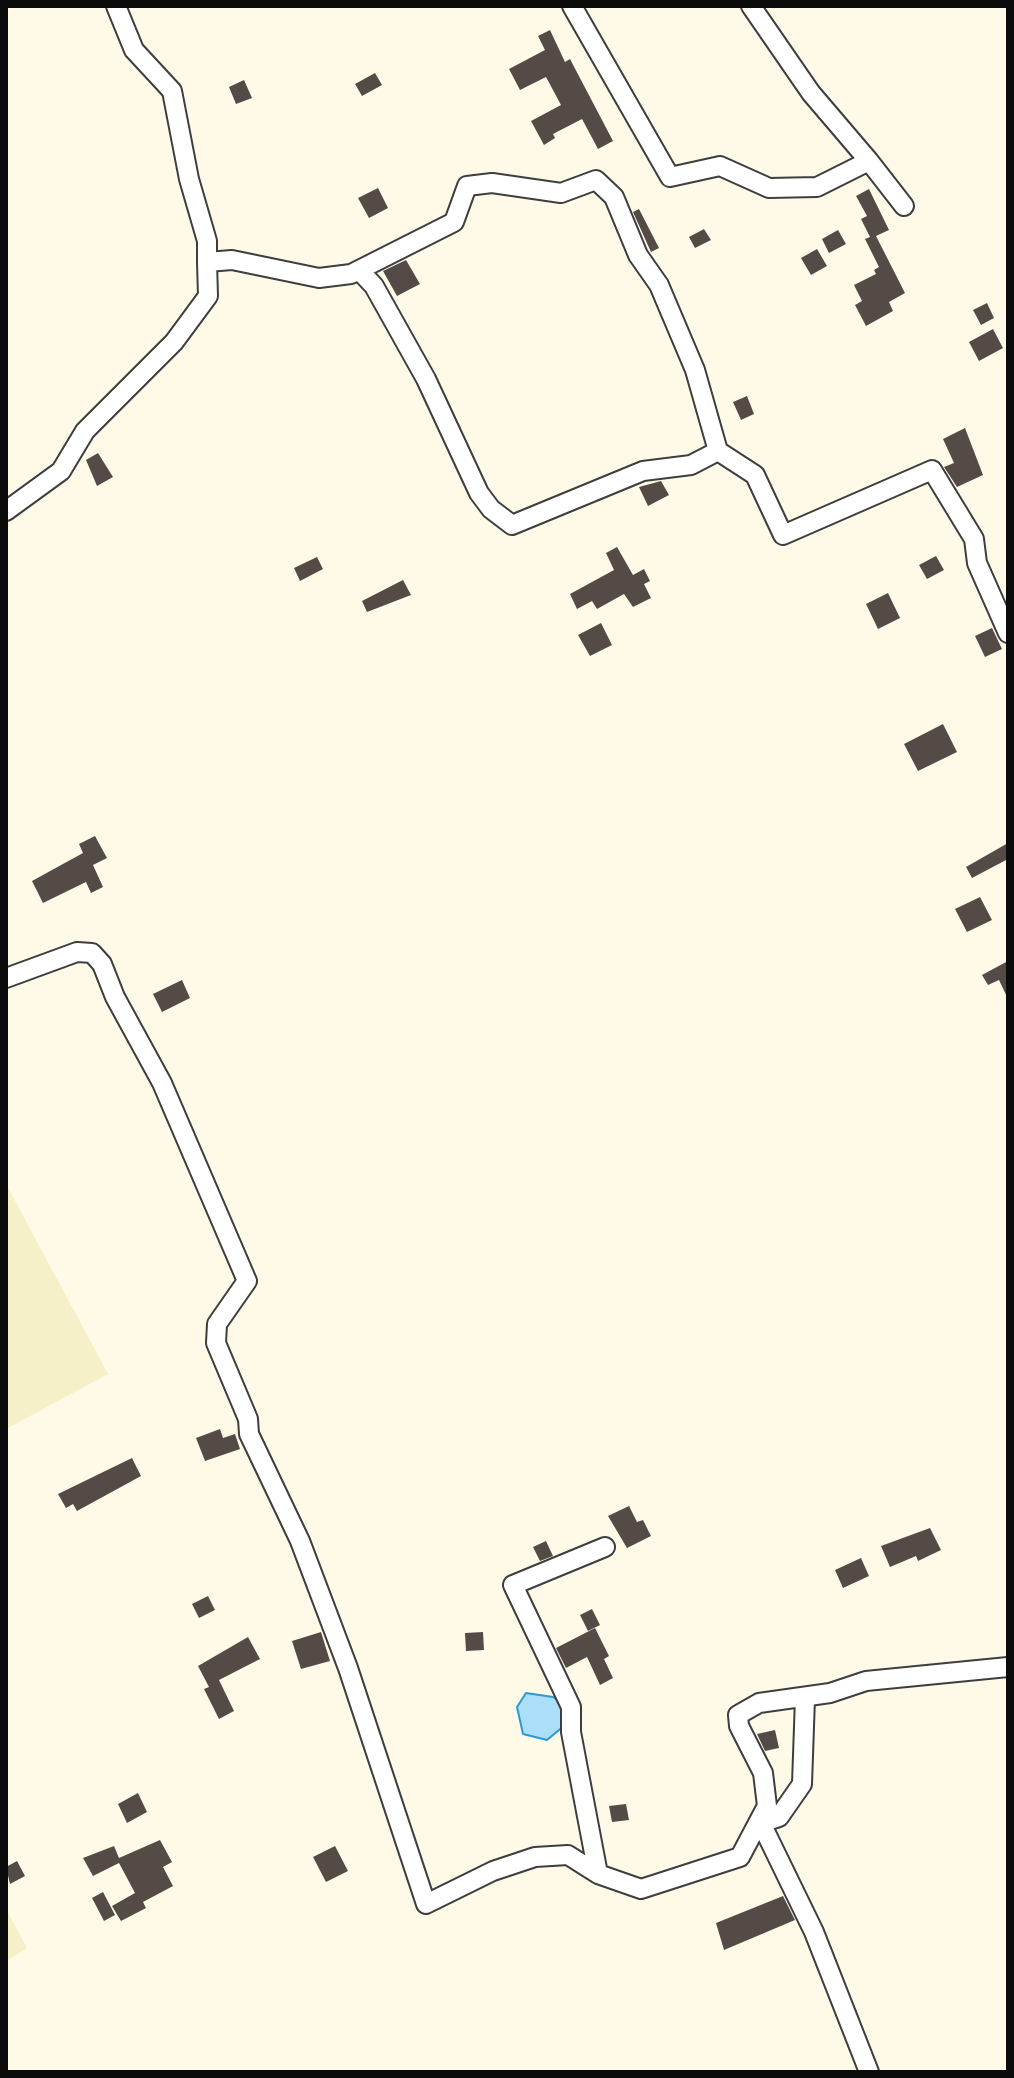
<!DOCTYPE html>
<style>
body{margin:0}
#map{position:relative;width:1014px;height:2078px;overflow:hidden;background:#fffae8;font-family:"PT Serif",serif}
canvas{display:block}
.frame{position:absolute;inset:0;border:8px solid #0b0b0b;pointer-events:none}
</style>
<div id="map">
<canvas width="1014" height="2078"></canvas>
<div class="frame"></div>
</div>
<script>
const ctx = document.querySelector('canvas').getContext('2d');
ctx.lineJoin = 'round';
function fill(path, color) { ctx.fillStyle = color; ctx.fill(path, 'evenodd'); }
const poly = rows => new Path2D(rows.map(r => 'M' + r).join(''));
function trace(path, color, width, dash) { ctx.strokeStyle = color; ctx.lineWidth = width; ctx.lineCap = dash ? 'butt' : 'round'; ctx.setLineDash(dash || []); ctx.stroke(path); }
fill(poly([
 [6,1184,108,1374,6,1429],
 [6,1909,27,1948,6,1961]
]), '#f5f0c8');
const water = poly([
 [526,1693,553,1697,562,1703,565,1725,547,1740,523,1734,517,1707,526,1693]
]);
fill(water, '#abdef9');
trace(water, '#2f97d3', 2);
fill(poly([
 [550,30,565,62,570,59,613,141,598,149,582,119,553,134,555,138,544,145,531,121,561,105,546,77,520,90,509,69,545,50,538,36],
 [375,73,382,85,362,96,355,84],
 [244,80,252,98,236,104,229,87],
 [378,188,388,208,369,218,358,198],
 [869,189,889,230,876,236,905,293,889,302,893,311,866,326,855,305,862,301,854,285,876,274,874,270,879,267,865,239,870,237,861,219,867,216,856,196],
 [639,209,659,248,651,252,633,212],
 [704,229,711,240,695,248,689,237],
 [838,230,846,244,829,253,822,239],
 [817,249,827,266,811,275,801,258],
 [406,260,420,284,397,296,383,271],
 [987,303,994,318,981,325,973,310],
 [993,329,1003,348,979,361,969,342],
 [747,396,754,414,741,420,733,402],
 [965,428,983,475,957,487,944,467,954,463,943,439],
 [98,453,113,477,97,486,86,460],
 [661,481,669,495,648,506,639,487],
 [617,547,633,575,644,569,650,581,644,584,651,598,633,607,624,594,597,609,592,601,577,609,570,594,614,570,606,553],
 [936,556,944,570,927,579,919,565],
 [317,557,323,569,300,581,294,568],
 [403,580,411,595,367,612,362,601],
 [888,593,900,618,878,629,866,604],
 [601,623,612,645,590,656,578,635],
 [992,628,1002,649,985,657,975,636],
 [943,724,957,752,918,771,904,744],
 [95,836,107,858,93,865,103,887,91,893,86,882,43,903,32,881,83,853,79,844],
 [1008,843,1008,859,972,878,966,867],
 [980,897,992,920,967,932,955,909],
 [1008,961,1008,999,999,980,988,985,982,975],
 [182,980,190,998,162,1012,153,994],
 [220,1429,223,1438,235,1434,240,1449,205,1461,196,1438],
 [132,1458,141,1476,77,1511,73,1504,66,1508,58,1494],
 [629,1506,637,1522,643,1520,651,1536,627,1548,608,1516],
 [930,1528,941,1550,918,1561,916,1556,890,1567,881,1546],
 [546,1541,553,1556,540,1561,533,1547],
 [861,1558,869,1576,843,1588,835,1570],
 [208,1596,215,1610,199,1618,192,1604],
 [592,1609,600,1625,588,1631,580,1615],
 [595,1628,609,1656,604,1659,613,1678,600,1685,587,1657,566,1668,556,1648],
 [321,1632,330,1661,301,1669,292,1641],
 [483,1632,484,1650,466,1651,465,1633],
 [248,1637,260,1659,219,1680,234,1711,219,1719,204,1689,209,1687,198,1666],
 [775,1730,779,1748,765,1751,757,1734],
 [138,1793,147,1812,127,1823,118,1804],
 [626,1804,629,1820,612,1822,609,1806],
 [160,1840,172,1862,163,1867,173,1886,143,1902,146,1908,121,1921,112,1906,135,1893,119,1863,93,1876,83,1858,114,1846,119,1858],
 [335,1846,348,1871,326,1882,313,1857],
 [17,1861,25,1876,10,1884,6,1867],
 [103,1892,115,1915,104,1921,92,1898],
 [783,1896,795,1920,724,1950,716,1923]
]), '#544b47');
const minor = poly([
 [116,6,134,50,172,91,189,179,207,241,207,262,232,260,319,278,351,274,454,222,467,186,492,183,561,193,596,180,614,197,638,255,659,285,695,370,718,451,755,475,783,535,932,470,974,539,977,563,1008,633],
 [572,6,670,177,720,166,769,188,817,187,869,161,904,206],
 [751,6,811,93,869,161],
 [359,270,374,286,426,379,479,493,491,509,512,525,643,471,691,465,718,451],
 [6,511,61,471,85,431,174,342,208,296,207,262],
 [6,978,77,952,92,953,102,964,115,997,162,1083,247,1281,217,1324,216,1343,248,1419,249,1434,300,1541,348,1668,426,1904,493,1871,535,1857,568,1855,598,1874,641,1889,740,1857,767,1806,763,1773,739,1726,738,1715,759,1703,830,1693,866,1681,1008,1667],
 [805,1698,802,1784,779,1817,761,1823,814,1932,869,2072],
 [598,1874,571,1732,571,1707,513,1585,605,1547]
]);
trace(minor, '#3e3e3e', 22);
trace(minor, '#fff', 18);
</script>
